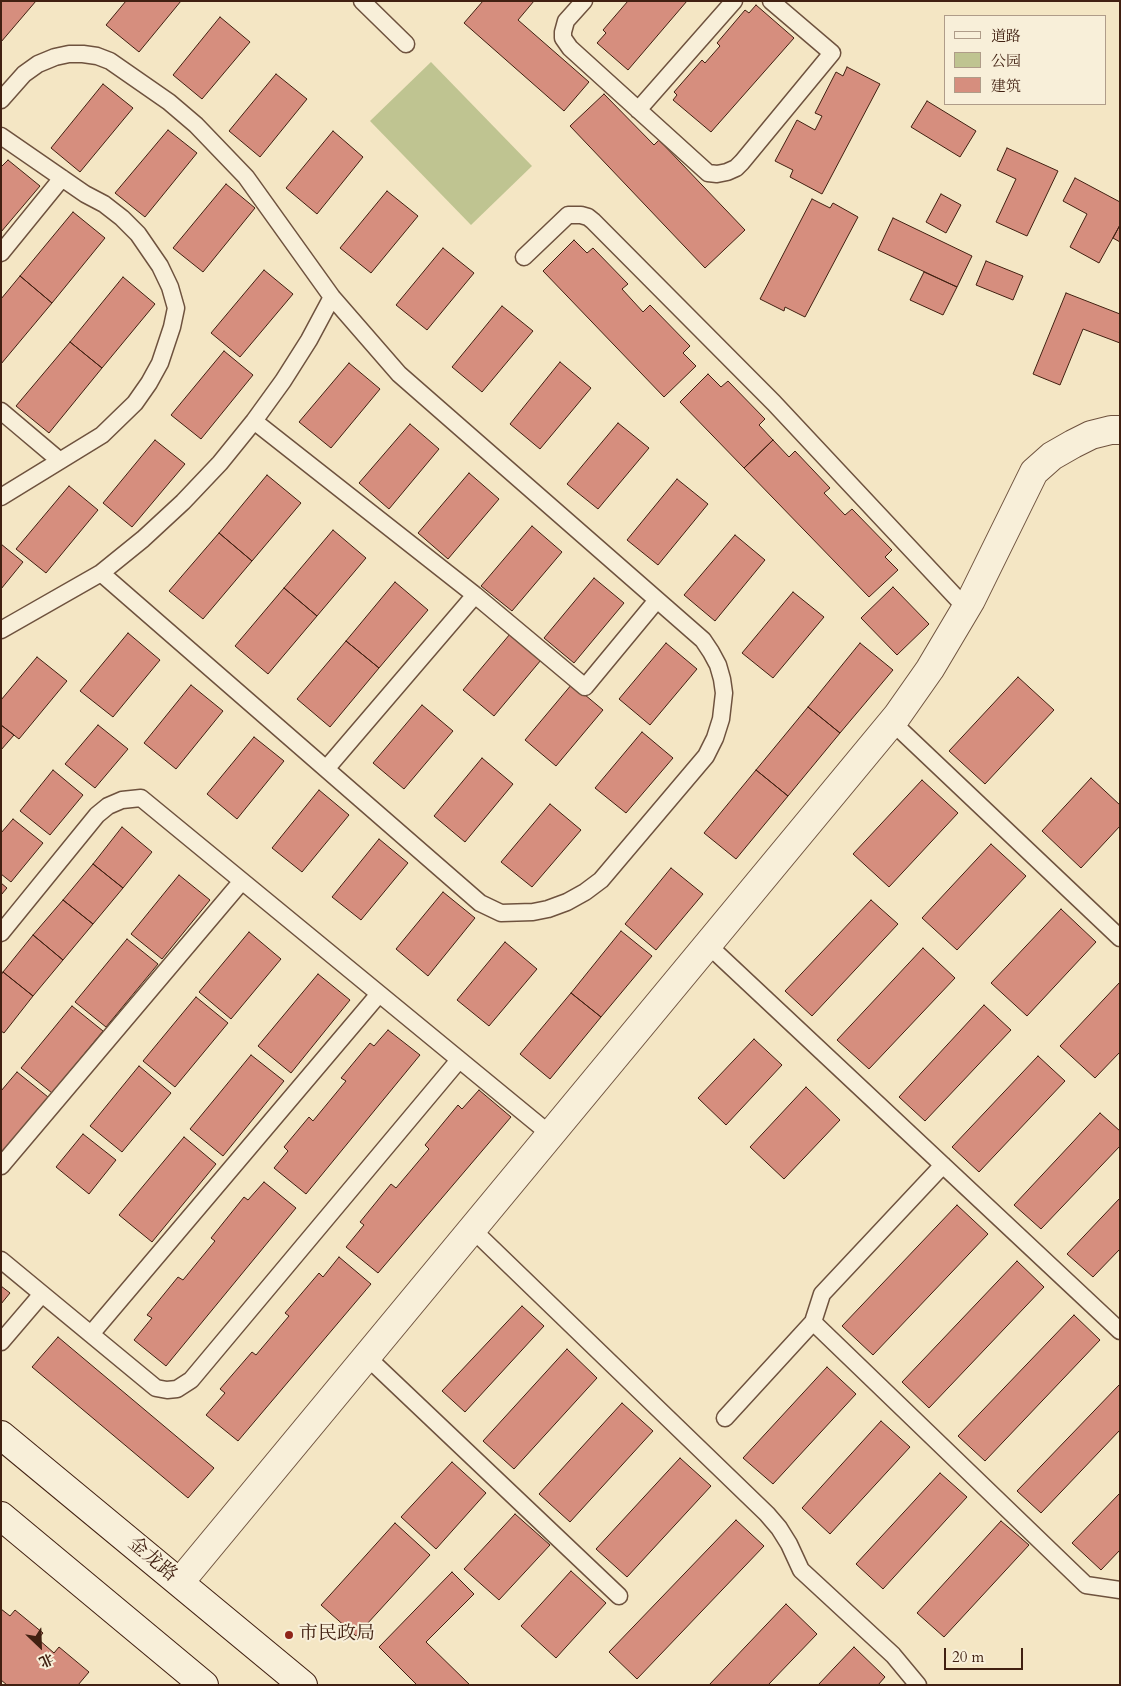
<!DOCTYPE html>
<meta charset="utf-8">
<style>
body{margin:0}
#map{position:relative;width:1121px;height:1686px;overflow:hidden;background:#f4e6c4;font-family:Cardo,"Noto Serif SC",serif}
canvas{display:block}
.frame{position:absolute;inset:0;border:2px solid #412011;pointer-events:none}
.legend{position:absolute;left:944px;top:15px;width:162px;height:90px;box-sizing:border-box;background:#f8efd9;border:1px solid #af9c89;margin:0;padding:6px 9px;list-style:none;font-size:15px;color:#412011}
.legend li{display:flex;align-items:center;gap:10px;height:25px}
.legend b{width:25px;border:1px solid #af9c89}
.north{position:absolute;left:15px;top:1621px;width:50px;height:50px;-webkit-text-stroke:4px #f8efd9;paint-order:stroke;rotate:156deg;font-size:14px;font-weight:700;line-height:20px;text-align:center;color:#412011}
.north::after{content:'';display:block;margin:auto;width:18px;height:22px;background:#412011;clip-path:polygon(50% 0,100% 100%,50% 72%,0 100%)}
.scale{position:absolute;left:944px;top:1648px;width:79px;height:22px;box-sizing:border-box;border:2px solid #412011;border-top:0;padding-left:6px;font-size:15px;line-height:18px;white-space:nowrap;color:#412011;-webkit-text-stroke:4px #f8efd9;paint-order:stroke}
</style>
<div id="map">
<canvas width="1121" height="1686"></canvas>
<div class="frame"></div>
<ul class="legend">
<li><b style="height:6px;background:#f8efd9"></b>道路</li>
<li><b style="height:14px;background:#bfc491"></b>公园</li>
<li><b style="height:14px;background:#d68e7e"></b>建筑</li>
</ul>
<div class="north">北</div>
<div class="scale">20 m</div>
</div>
<script>
const ctx = document.querySelector('canvas').getContext('2d');
ctx.lineJoin = 'round';
function fill(path, color) { ctx.fillStyle = color; ctx.fill(path, 'evenodd'); }
const poly = rows => new Path2D(rows.map(r => 'M' + r).join(''));
function trace(path, color, width, dash) { ctx.strokeStyle = color; ctx.lineWidth = width; ctx.lineCap = dash ? 'butt' : 'round'; ctx.setLineDash(dash || []); ctx.stroke(path); }
function drawText(font, color, halo, rows, align = 'center') {
  ctx.font = font + ' Cardo,"Noto Serif SC",serif'; ctx.lineWidth = 4; ctx.setLineDash([]); ctx.textBaseline = 'middle'; ctx.strokeStyle = halo; ctx.fillStyle = color; for (const [text, x, y, turn = 0] of rows) {
    ctx.save(); ctx.translate(x, y); ctx.rotate((+turn || 0) * Math.PI / 180); ctx.textAlign = isNaN(turn) ? turn : align; if (halo) ctx.strokeText(text, 0, 0); ctx.fillText(text, 0, 0); ctx.restore();
  }
}
fill(poly([
 [431,62,532,166,471,225,370,121]
]), '#bfc491');
const building = poly([
 [1,1,36,1,1,42,1,1],
 [126,1,181,1,139,52,106,25,126,1],
 [483,1,534,1,518,20,589,82,564,111,464,23,483,1],
 [628,1,687,1,628,70,597,43,606,33,603,30,628,1],
 [756,5,794,38,711,132,673,100,677,95,674,92,702,60,705,63,720,46,717,43,745,10,749,13,756,5],
 [220,17,250,42,202,99,173,75,220,17],
 [847,67,880,84,822,194,790,177,793,170,775,161,797,120,815,130,822,116,815,113,836,72,843,76,847,67],
 [276,74,307,99,260,157,229,131,276,74],
 [103,84,133,108,80,172,51,148,103,84],
 [604,94,654,145,659,140,745,230,705,268,570,126,604,94],
 [927,101,976,131,960,157,911,127,927,101],
 [168,130,197,153,145,217,115,193,168,130],
 [333,131,363,157,317,214,286,188,333,131],
 [1007,148,1058,171,1027,236,996,222,1016,179,997,170,1007,148],
 [8,160,40,186,1,232,1,167,8,160],
 [1075,178,1120,202,1120,225,1099,263,1070,247,1087,214,1063,201,1075,178],
 [226,184,255,208,203,272,173,248,226,184],
 [387,191,418,216,371,273,340,248,387,191],
 [941,194,961,205,946,233,926,222,941,194],
 [812,199,830,208,833,203,858,217,805,317,785,307,784,311,760,299,812,199],
 [73,212,105,238,52,303,20,276,73,212],
 [893,218,972,256,957,287,878,250,893,218],
 [1120,225,1120,242,1113,238,1120,225],
 [574,240,587,253,593,248,628,284,622,289,643,312,650,305,690,346,683,353,696,366,664,397,543,271,574,240],
 [443,248,474,273,427,330,396,305,443,248],
 [986,261,1023,276,1013,300,976,285,986,261],
 [264,270,293,294,240,357,211,333,264,270],
 [924,272,957,287,943,315,910,300,924,272],
 [20,276,52,303,1,364,1,299,20,276],
 [123,277,155,304,102,368,70,342,123,277],
 [1066,293,1120,314,1120,343,1083,329,1060,385,1033,374,1066,293],
 [502,306,533,331,482,392,452,367,502,306],
 [70,342,102,368,49,433,16,406,70,342],
 [224,351,253,375,201,439,171,415,224,351],
 [560,362,591,388,540,449,510,424,560,362],
 [349,363,380,389,331,448,299,422,349,363],
 [708,374,721,387,728,381,765,419,759,425,773,440,744,468,680,402,708,374],
 [618,423,649,448,598,509,567,484,618,423],
 [410,424,439,449,389,509,359,483,410,424],
 [155,440,185,464,132,527,103,503,155,440],
 [773,440,789,457,795,451,830,488,824,493,845,515,852,509,892,550,885,557,898,570,869,597,744,468,773,440],
 [469,473,499,499,448,559,418,533,469,473],
 [267,475,301,503,252,561,219,533,267,475],
 [677,479,708,504,658,565,627,540,677,479],
 [69,486,98,510,46,573,16,549,69,486],
 [532,526,562,552,512,611,481,586,532,526],
 [333,530,366,558,317,616,284,588,333,530],
 [219,533,252,561,203,619,169,591,219,533],
 [735,535,765,560,715,621,684,595,735,535],
 [1,544,23,562,1,589,1,544],
 [594,578,624,603,574,663,544,638,594,578],
 [395,582,428,610,379,668,346,641,395,582],
 [893,587,929,624,897,655,861,618,893,587],
 [284,588,317,616,268,674,235,646,284,588],
 [793,592,824,617,773,678,742,653,793,592],
 [128,633,160,660,113,717,80,691,128,633],
 [510,634,541,660,494,716,463,690,510,634],
 [346,641,379,668,330,727,297,699,346,641],
 [666,643,697,669,650,725,619,699,666,643],
 [860,643,893,670,840,733,808,707,860,643],
 [37,657,67,681,19,739,1,725,1,700,37,657],
 [1018,677,1054,710,985,784,949,751,1018,677],
 [572,684,603,710,556,766,525,740,572,684],
 [191,685,223,711,176,769,144,743,191,685],
 [422,705,453,731,404,789,373,763,422,705],
 [808,707,840,733,788,796,756,770,808,707],
 [1,725,14,735,1,750,1,725],
 [98,725,128,749,95,788,65,764,98,725],
 [642,732,673,758,626,813,595,788,642,732],
 [254,737,284,761,237,819,207,794,254,737],
 [482,758,513,784,465,842,434,816,482,758],
 [53,770,83,795,50,835,20,811,53,770],
 [756,770,788,796,736,859,704,833,756,770],
 [1091,778,1120,805,1120,826,1081,868,1042,831,1091,778],
 [922,780,958,813,889,887,853,854,922,780],
 [319,790,349,815,302,872,272,848,319,790],
 [550,804,581,830,532,887,501,862,550,804],
 [13,819,43,843,11,882,1,874,1,833,13,819],
 [122,827,152,852,123,888,93,864,122,827],
 [379,839,408,863,361,920,332,897,379,839],
 [991,844,1026,876,957,950,922,918,991,844],
 [93,864,123,888,93,924,63,900,93,864],
 [671,868,703,894,656,950,625,924,671,868],
 [179,875,210,900,162,959,131,934,179,875],
 [1,883,7,888,1,895,1,883],
 [443,892,475,918,428,976,396,949,443,892],
 [63,900,93,924,63,960,33,935,63,900],
 [871,900,898,924,812,1016,785,991,871,900],
 [1061,909,1096,942,1027,1016,991,983,1061,909],
 [621,931,652,956,601,1017,571,993,621,931],
 [249,932,281,959,231,1019,199,992,249,932],
 [33,935,63,960,33,996,3,972,33,935],
 [127,939,158,964,106,1027,75,1002,127,939],
 [505,942,537,969,489,1026,457,1000,505,942],
 [923,948,955,978,869,1069,837,1040,923,948],
 [3,972,33,996,4,1033,1,1031,1,975,3,972],
 [318,974,350,1000,291,1073,258,1046,318,974],
 [1120,982,1120,1052,1095,1078,1060,1046,1120,982],
 [571,993,601,1017,550,1079,520,1054,571,993],
 [196,997,228,1023,175,1087,143,1061,196,997],
 [984,1005,1011,1030,925,1121,899,1097,984,1005],
 [72,1006,103,1031,52,1093,21,1068,72,1006],
 [388,1030,420,1055,306,1194,274,1168,288,1151,284,1147,309,1117,313,1121,346,1081,341,1078,370,1043,374,1046,388,1030],
 [754,1039,782,1065,726,1125,698,1098,754,1039],
 [251,1055,284,1081,223,1156,190,1129,251,1055],
 [1038,1056,1065,1081,979,1172,952,1147,1038,1056],
 [139,1066,171,1093,122,1152,90,1126,139,1066],
 [17,1072,48,1097,1,1155,1,1091,17,1072],
 [806,1087,840,1120,784,1179,750,1147,806,1087],
 [479,1090,511,1117,378,1273,346,1247,364,1225,360,1222,391,1184,396,1188,429,1149,425,1145,458,1105,462,1109,479,1090],
 [1100,1113,1120,1131,1120,1146,1041,1229,1014,1205,1100,1113],
 [83,1134,116,1160,89,1194,56,1167,83,1134],
 [184,1137,216,1164,152,1242,119,1215,184,1137],
 [264,1182,296,1208,166,1366,134,1340,152,1318,147,1315,178,1277,183,1280,215,1241,211,1238,244,1197,248,1200,264,1182],
 [1120,1198,1120,1249,1093,1277,1067,1254,1120,1198],
 [957,1205,988,1234,873,1355,842,1326,957,1205],
 [339,1257,371,1284,238,1441,206,1415,225,1393,220,1389,252,1352,256,1355,289,1316,285,1313,319,1273,323,1277,339,1257],
 [1017,1261,1044,1287,929,1408,902,1382,1017,1261],
 [1,1286,10,1293,1,1304,1,1286],
 [522,1306,544,1326,465,1412,442,1391,522,1306],
 [1074,1315,1100,1340,985,1461,958,1436,1074,1315],
 [58,1337,214,1468,188,1498,32,1367,58,1337],
 [567,1349,597,1378,514,1469,483,1441,567,1349],
 [827,1367,856,1394,773,1484,743,1458,827,1367],
 [1120,1384,1120,1430,1041,1513,1017,1491,1120,1384],
 [622,1403,653,1431,570,1522,539,1494,622,1403],
 [881,1421,910,1447,830,1534,802,1508,881,1421],
 [680,1458,711,1486,627,1577,596,1549,680,1458],
 [452,1462,486,1493,436,1549,401,1517,452,1462],
 [940,1473,967,1497,883,1589,856,1564,940,1473],
 [1120,1493,1120,1550,1101,1570,1072,1543,1120,1493],
 [515,1514,550,1545,499,1600,464,1569,515,1514],
 [736,1520,764,1546,637,1679,609,1652,736,1520],
 [1001,1521,1029,1545,944,1637,917,1613,1001,1521],
 [395,1523,430,1555,356,1636,321,1605,395,1523],
 [571,1571,606,1603,556,1658,521,1626,571,1571],
 [452,1572,474,1594,426,1642,470,1685,417,1685,379,1647,452,1572],
 [786,1604,817,1634,768,1685,709,1685,786,1604],
 [1,1609,10,1616,15,1610,43,1633,38,1639,54,1653,59,1647,89,1672,78,1685,7,1685,1,1680,1,1609],
 [854,1647,885,1677,878,1685,818,1685,854,1647]
]);
fill(building, '#d68e7e');
trace(building, '#412011', 1);
const lane = poly([
 [362,1,406,44],
 [584,1,566,21,563,32,563,38,570,48,708,173,717,174,727,172,736,168,742,162,832,53,771,1],
 [1,100,24,74,38,64,55,57,69,54,83,54,97,56,110,61,169,102,196,125,246,177,332,297,399,374,703,640,711,652,718,665,722,679,724,693,721,719,715,738,706,756,601,880,585,892,567,902,548,909,533,912,501,913,480,903,101,573],
 [638,110,734,1],
 [1,136,85,194,104,204,122,218,138,234,160,266,170,287,176,308,172,327,160,363,149,383,135,403,102,435,1,497],
 [1,253,62,178],
 [524,257,568,215,581,215,588,217,593,221,774,403,966,608],
 [1,411,59,460],
 [254,421,475,595,585,687,657,600],
 [1,630,101,573,143,539,183,502,220,463,254,421,283,381,309,340,332,297],
 [892,722,1120,938],
 [326,769,475,595],
 [1,933,97,815,108,806,122,800,141,798,551,1135],
 [708,945,1120,1331],
 [1,1166,242,881],
 [472,1229,767,1514,779,1528,789,1544,801,1570,893,1655,918,1685],
 [1,1260,156,1388,167,1390,177,1389,191,1380,459,1060],
 [813,1322,1086,1585,1120,1590],
 [91,1334,379,994],
 [1,1342,42,1294],
 [367,1357,619,1596],
 [725,1418,813,1322,822,1294,943,1165]
]);
const street = poly([
 [180,1582,897,716,930,669,971,600,1034,472,1052,456,1073,444,1091,435,1111,430,1120,430]
]);
const secondary = poly([
 [1,1435,303,1685],
 [1,1516,204,1685]
]);
trace(lane, '#6e523e', 19);
trace(street, '#6e523e', 30);
trace(secondary, '#412011', 30);
trace(lane, '#f8efd9', 16);
trace(street, '#f8efd9', 28);
trace(secondary, '#f8efd9', 28);
for (const [x, y, r, color] of [
 [289,1635,5,"#8f2418"]
]) { const dot = new Path2D(); dot.arc(x, y, r, 0, 2 * Math.PI); ctx.fillStyle = color; ctx.fill(dot); trace(dot, '#f8efd9', 2); }
drawText('19px', '#412011', '#f8efd9', [
 ["金龙路",152,1560,40]
]);
drawText('19px', '#412011', '#f8efd9', [
 ["市民政局",299,1635]
], 'left');
</script>
